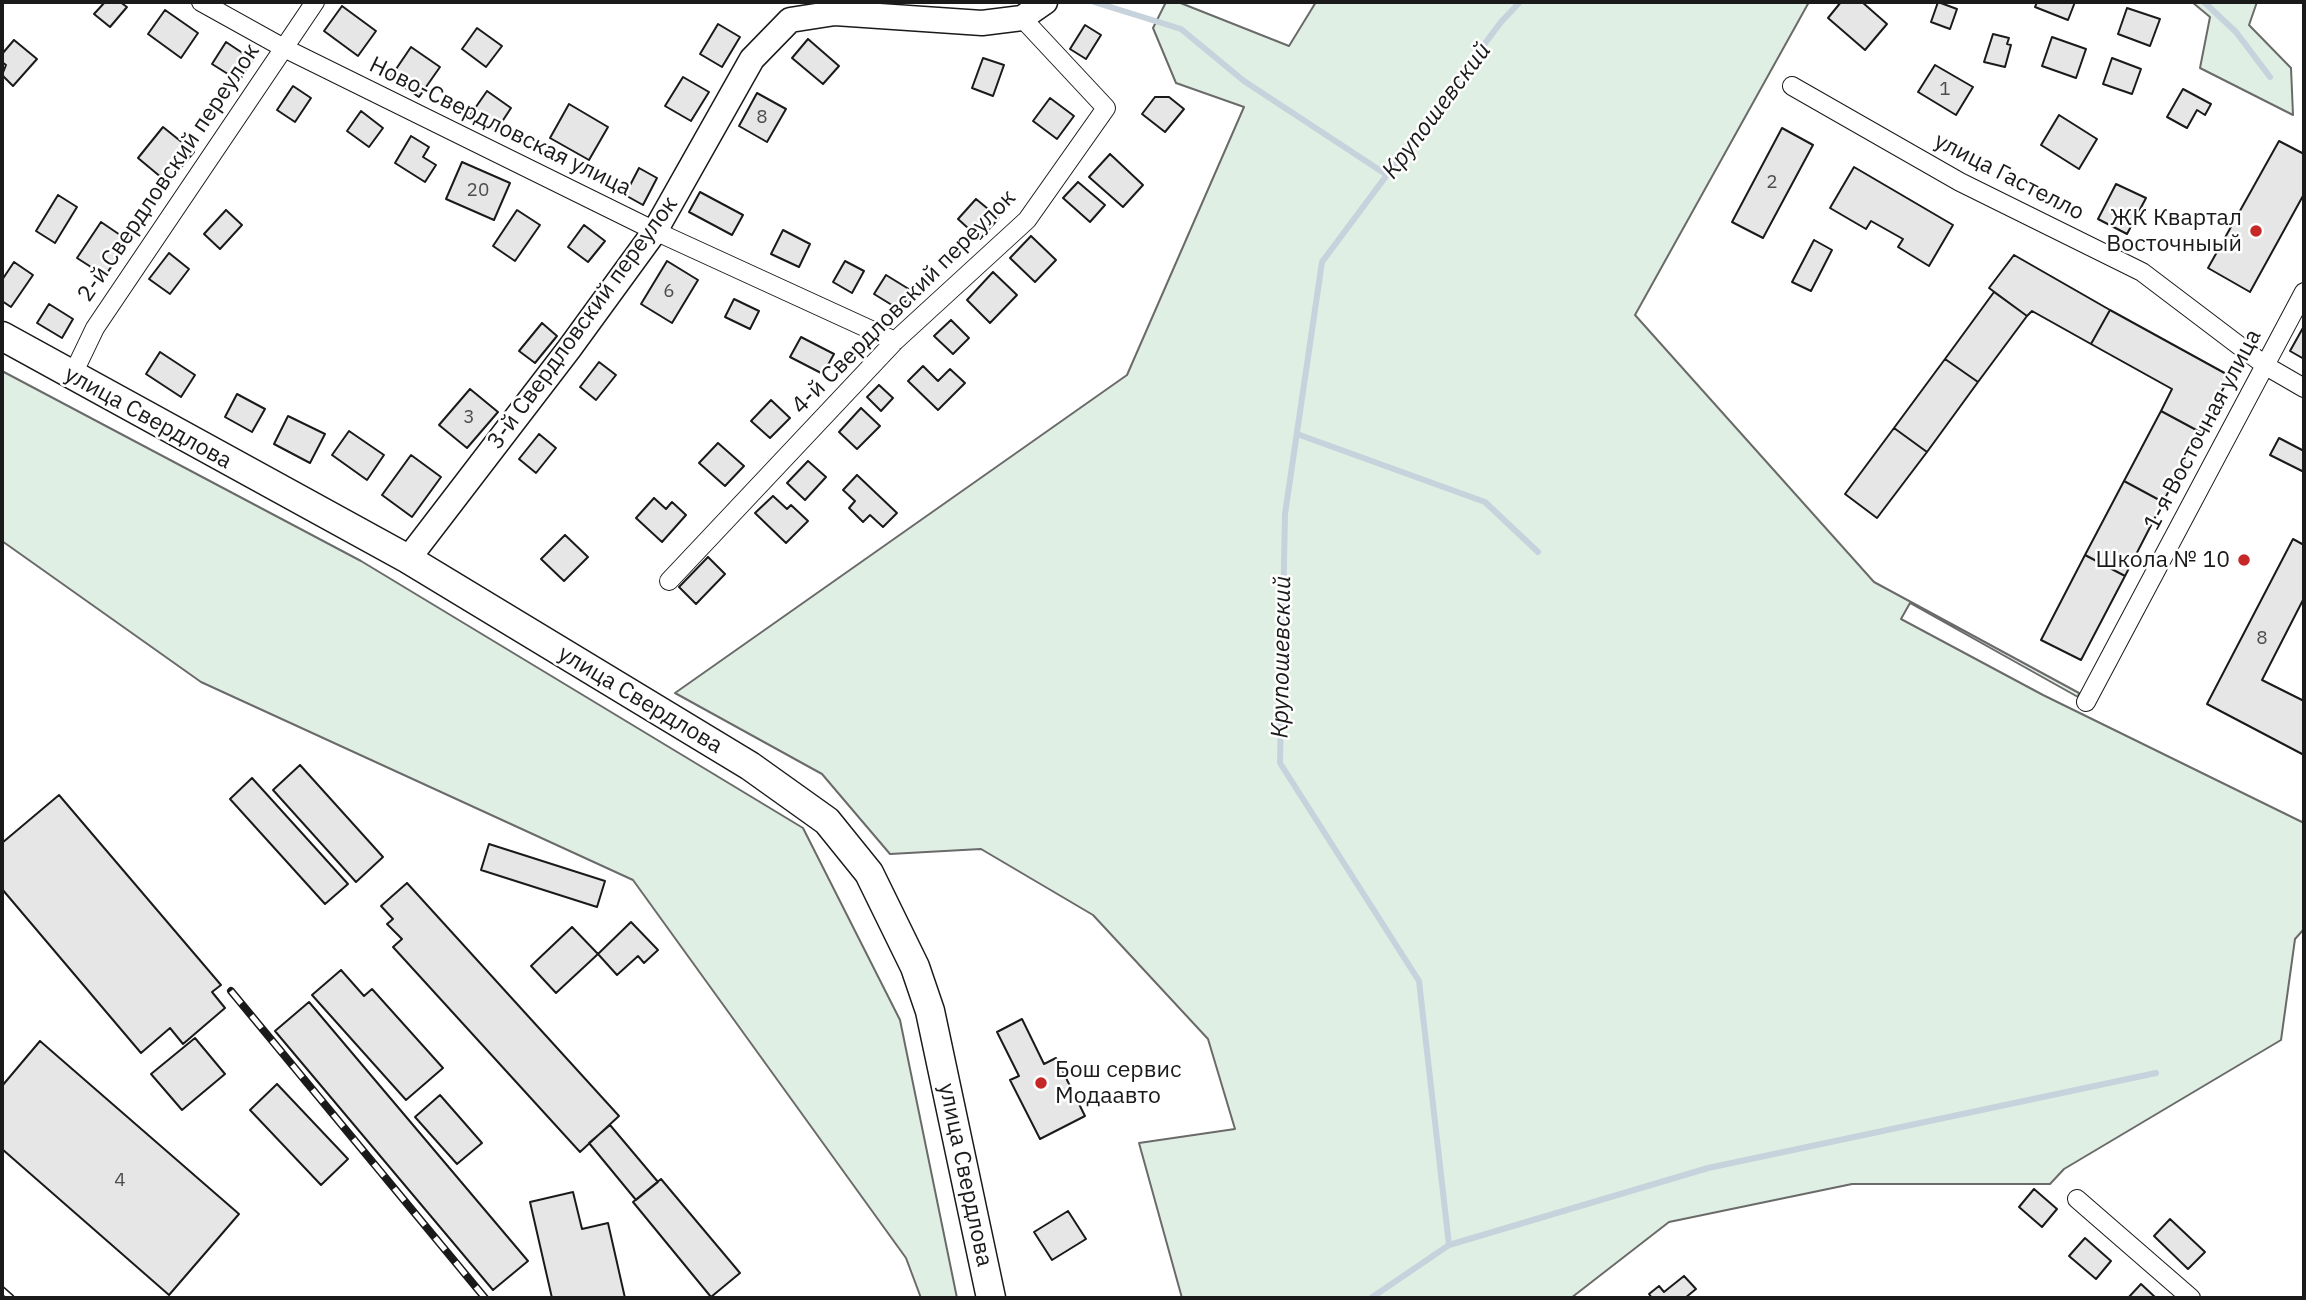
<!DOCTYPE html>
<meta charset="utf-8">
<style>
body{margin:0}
#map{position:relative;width:2306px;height:1300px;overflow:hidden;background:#fff;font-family:"IBM Plex Sans",sans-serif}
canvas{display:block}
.frame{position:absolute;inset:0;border:4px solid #1a1a1a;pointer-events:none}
</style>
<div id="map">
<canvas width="2306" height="1300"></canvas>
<div class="frame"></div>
</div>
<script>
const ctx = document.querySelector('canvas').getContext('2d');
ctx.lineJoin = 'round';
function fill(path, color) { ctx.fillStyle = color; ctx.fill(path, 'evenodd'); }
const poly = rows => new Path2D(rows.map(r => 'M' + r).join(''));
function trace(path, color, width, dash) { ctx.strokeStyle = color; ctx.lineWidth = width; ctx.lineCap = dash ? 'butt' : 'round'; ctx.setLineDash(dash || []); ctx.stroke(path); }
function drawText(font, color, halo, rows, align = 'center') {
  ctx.font = font + ' "IBM Plex Sans",sans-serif'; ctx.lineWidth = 5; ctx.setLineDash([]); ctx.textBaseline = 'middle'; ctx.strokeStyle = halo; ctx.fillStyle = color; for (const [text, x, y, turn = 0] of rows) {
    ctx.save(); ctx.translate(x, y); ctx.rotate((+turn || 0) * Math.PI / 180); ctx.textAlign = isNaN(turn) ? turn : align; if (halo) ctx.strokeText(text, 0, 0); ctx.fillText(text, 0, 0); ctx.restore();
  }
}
const green = poly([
 [1166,2,1178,2,1289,46,1316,2,1809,2,1635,315,1874,582,2079,693,2078,697,1910,603,1901,619,2043,695,2304,823,2304,929,2295,939,2281,1040,2064,1169,2050,1184,1852,1184,1669,1222,1571,1298,1182,1298,1139,1143,1235,1129,1208,1039,1093,915,981,849,890,854,822,774,675,693,1127,375,1244,107,1176,83,1153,28,1166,2],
 [2192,2,2257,2,2249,25,2291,68,2293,115,2200,68,2210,17,2192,2],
 [2,371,361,561,803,828,900,1020,957,1298,921,1298,906,1258,633,880,201,682,2,541,2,371]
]);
fill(green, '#e0efe3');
trace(green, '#6a6a6a', 2);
trace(poly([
 [1094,2,1181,29,1244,81,1387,175],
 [2204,2,2236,32,2270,77],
 [1297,434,1485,502,1538,552],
 [1449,1245,1708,1168,2156,1073],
 [1371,1298,1449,1245,1419,981,1280,763,1285,514,1322,262,1501,22,1520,2]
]), '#c6d2dc', 6);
const building = poly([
 [105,2,120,2,127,7,110,27,94,14,105,2],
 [1841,2,1862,2,1887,24,1865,50,1828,18,1841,2],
 [1938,2,1957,9,1950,29,1931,22,1938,2],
 [2037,2,2075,2,2068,20,2035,7,2037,2],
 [342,6,376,31,358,56,324,31,342,6],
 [2127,8,2160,19,2150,46,2118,34,2127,8],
 [165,10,198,33,181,58,148,34,165,10],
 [718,24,740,37,722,67,700,54,718,24],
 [1085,25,1101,35,1086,59,1070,49,1085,25],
 [477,28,502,46,486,67,462,49,477,28],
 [1993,34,2009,38,2007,44,2011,45,2005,67,1984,62,1993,34],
 [2052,37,2086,49,2076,78,2042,66,2052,37],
 [808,39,839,66,823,84,792,58,808,39],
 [14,40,37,59,13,86,2,75,6,65,2,62,2,54,14,40],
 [226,42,253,60,239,81,212,64,226,42],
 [411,47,440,67,419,97,390,78,411,47],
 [983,58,1004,65,993,96,972,88,983,58],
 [2112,58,2141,69,2132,94,2103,84,2112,58],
 [1935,65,1973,87,1956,115,1918,92,1935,65],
 [683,77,709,92,691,121,665,106,683,77],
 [293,86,311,98,295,122,277,110,293,86],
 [2183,89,2211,104,2205,115,2197,110,2187,128,2167,117,2183,89],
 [487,91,511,108,496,131,471,114,487,91],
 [757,93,786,109,767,142,739,126,757,93],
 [1155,97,1169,97,1184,109,1165,132,1142,114,1155,97],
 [1050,98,1074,116,1057,139,1033,121,1050,98],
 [569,104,608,127,589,160,550,138,569,104],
 [361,111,383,128,369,147,347,131,361,111],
 [2059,115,2097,139,2079,169,2041,145,2059,115],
 [163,127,194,152,168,183,138,158,163,127],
 [1782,128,1813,145,1763,238,1732,222,1782,128],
 [411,136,429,147,423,157,436,165,425,182,395,163,411,136],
 [2279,141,2304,154,2304,194,2250,292,2208,268,2279,141],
 [1110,154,1143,185,1123,207,1089,177,1110,154],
 [462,162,510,183,494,220,446,199,462,162],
 [1854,167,1953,225,1929,266,1898,247,1903,239,1871,221,1866,229,1830,208,1854,167],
 [639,168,657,178,643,205,625,195,639,168],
 [1078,182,1105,205,1090,222,1063,198,1078,182],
 [2116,184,2146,198,2127,234,2098,219,2116,184],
 [700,192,743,215,732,235,689,212,700,192],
 [58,195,77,207,55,243,36,231,58,195],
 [976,199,999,218,980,239,958,219,976,199],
 [226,210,242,225,220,249,204,234,226,210],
 [517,210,540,225,515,261,493,246,517,210],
 [101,222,129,241,105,276,77,258,101,222],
 [584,225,605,241,588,262,568,247,584,225],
 [783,230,810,244,799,267,771,254,783,230],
 [1031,236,1056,260,1035,282,1010,258,1031,236],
 [1814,240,1832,250,1811,291,1792,282,1814,240],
 [169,253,189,269,170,294,149,279,169,253],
 [2014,255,2110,310,2091,344,2032,311,2027,316,1989,288,2014,255],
 [667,261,698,280,672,323,641,304,667,261],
 [845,261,864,271,852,293,833,282,845,261],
 [14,262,33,275,11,307,2,301,2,280,14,262],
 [993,272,1017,295,990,323,967,300,993,272],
 [886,275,912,291,900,310,874,294,886,275],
 [1994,292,2027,316,1978,382,1945,359,1994,292],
 [734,299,759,311,750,329,725,317,734,299],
 [49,304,73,319,62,338,37,323,49,304],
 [2110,310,2230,376,2200,432,2161,411,2172,389,2091,344,2110,310],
 [951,320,969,338,953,354,934,336,951,320],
 [542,323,557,336,535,363,519,351,542,323],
 [2304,326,2304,359,2290,351,2304,326],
 [801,337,834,354,823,374,790,357,801,337],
 [160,352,195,375,181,397,146,374,160,352],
 [1945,359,1978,382,1927,452,1894,428,1945,359],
 [599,362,616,375,596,400,580,387,599,362],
 [923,366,938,381,950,369,965,383,938,410,908,381,923,366],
 [879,385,893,398,881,411,867,397,879,385],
 [470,389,498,412,467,448,439,425,470,389],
 [237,394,265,409,252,432,225,417,237,394],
 [771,400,790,418,770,438,751,421,771,400],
 [861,408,880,426,857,449,839,432,861,408],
 [2161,411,2200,432,2163,502,2124,481,2161,411],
 [288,416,325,434,310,463,274,444,288,416],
 [1894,428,1927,452,1877,518,1845,494,1894,428],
 [349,431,384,455,367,480,332,455,349,431],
 [539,434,556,448,536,473,519,459,539,434],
 [2279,438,2304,451,2304,472,2270,455,2279,438],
 [718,443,744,466,725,486,699,463,718,443],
 [411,455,441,477,412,517,382,495,411,455],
 [808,461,826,477,805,500,787,483,808,461],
 [857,475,897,513,883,527,870,515,863,522,849,508,855,501,843,490,857,475],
 [2124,481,2163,502,2125,576,2085,555,2124,481],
 [773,496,787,509,791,505,808,521,786,543,755,513,773,496],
 [654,498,666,509,672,502,686,515,662,542,636,518,654,498],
 [565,535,588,557,564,581,541,559,565,535],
 [2293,539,2304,545,2304,598,2262,680,2304,701,2304,755,2207,704,2293,539],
 [2085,555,2125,576,2081,660,2041,640,2085,555],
 [708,557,725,574,696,604,679,587,708,557],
 [300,765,383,857,356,882,273,790,300,765],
 [252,778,348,884,325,904,230,799,252,778],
 [59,795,221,985,212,992,225,1008,183,1044,170,1028,141,1053,2,889,2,843,59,795],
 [489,844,605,881,597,907,481,870,489,844],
 [407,883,619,1116,580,1152,393,947,402,939,387,924,393,919,381,906,407,883],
 [631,922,658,950,644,963,638,956,617,975,598,954,631,922],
 [572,927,598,954,556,993,531,966,572,927],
 [341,970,364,996,372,989,443,1068,406,1100,312,995,341,970],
 [309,1002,528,1261,493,1290,275,1031,309,1002],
 [1022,1019,1044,1064,1056,1058,1085,1116,1040,1139,1010,1080,1019,1076,997,1032,1022,1019],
 [195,1038,225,1074,182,1110,151,1074,195,1038],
 [40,1041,239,1214,169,1295,2,1149,2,1086,40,1041],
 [277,1084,348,1159,321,1185,250,1110,277,1084],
 [440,1095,482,1143,457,1164,415,1117,440,1095],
 [610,1125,658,1182,636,1200,589,1143,610,1125],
 [661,1179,740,1273,711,1297,633,1202,661,1179],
 [2034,1189,2057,1209,2042,1227,2019,1207,2034,1189],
 [573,1192,582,1229,608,1223,625,1298,552,1298,530,1202,573,1192],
 [1068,1211,1086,1239,1052,1260,1034,1232,1068,1211],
 [2170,1219,2205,1252,2188,1269,2154,1236,2170,1219],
 [2085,1238,2111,1261,2096,1279,2069,1256,2085,1238],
 [1684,1276,1696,1289,1685,1298,1652,1298,1649,1294,1659,1286,1664,1292,1684,1276],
 [2141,1284,2156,1298,2128,1298,2141,1284]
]);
fill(building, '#e6e6e6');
trace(building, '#1a1a1a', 2);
const street = poly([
 [201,2,282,47,655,231,895,341],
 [1792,86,1960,182,2142,272,2266,366,2304,388],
 [72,376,95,328,315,2],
 [669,581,895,341,1027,220,1106,108,1022,18],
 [2086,702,2304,292],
 [2077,1199,2191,1298]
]);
const secondary = poly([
 [408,559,569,349,655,231,752,59,790,20,835,13,982,23,1022,18,1045,2]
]);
const primary = poly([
 [2,336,408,559,750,766,827,821,869,873,915,967,930,1011,991,1298]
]);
trace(street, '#1a1a1a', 20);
trace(secondary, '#1a1a1a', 27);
trace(primary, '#1a1a1a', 31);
trace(street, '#fff', 18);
trace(secondary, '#fff', 24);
trace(primary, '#fff', 28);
const rail = poly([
 [231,991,485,1298],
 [2,1290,11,1298]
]);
trace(rail, '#1a1a1a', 8);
trace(rail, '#fff', 5, [16]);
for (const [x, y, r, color] of [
 [2256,231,7,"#c62828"],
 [2244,560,7,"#c62828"],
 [1041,1083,7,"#c62828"]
]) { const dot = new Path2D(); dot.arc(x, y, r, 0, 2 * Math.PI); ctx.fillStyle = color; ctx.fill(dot); trace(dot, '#fff', 2.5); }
drawText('19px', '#4d4d4d', null, [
 ["1",1945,90],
 ["8",762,118],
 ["2",1772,183],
 ["20",478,191],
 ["6",669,292],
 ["3",469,418],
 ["8",2262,639],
 ["4",120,1181]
]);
drawText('23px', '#1a1a1a', '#fff', [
 ["Ново-Свердловская улица",500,127,26],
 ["2-й Свердловский переулок",169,173,-56],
 ["улица Гастелло",2009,177,27],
 ["4-й Свердловский переулок",904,302,-45],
 ["3-й Свердловский переулок",583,323,-54],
 ["улица Свердлова",148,418,29],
 ["1-я Восточная улица",2203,430,-62],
 ["улица Свердлова",640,700,31],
 ["улица Свердлова",965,1175,78]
]);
drawText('23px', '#1a1a1a', '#fff', [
 ["ЖК Квартал",2242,218],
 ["Восточныый",2242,244],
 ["Школа № 10",2230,560],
 ["Бош сервис",1055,1070,"left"],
 ["Модаавто",1055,1096,"left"]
], 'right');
drawText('italic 24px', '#1a1a1a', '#fff', [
 ["Крупошевский",1437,111,-53],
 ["Крупошевский",1282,657,-89]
]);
</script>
